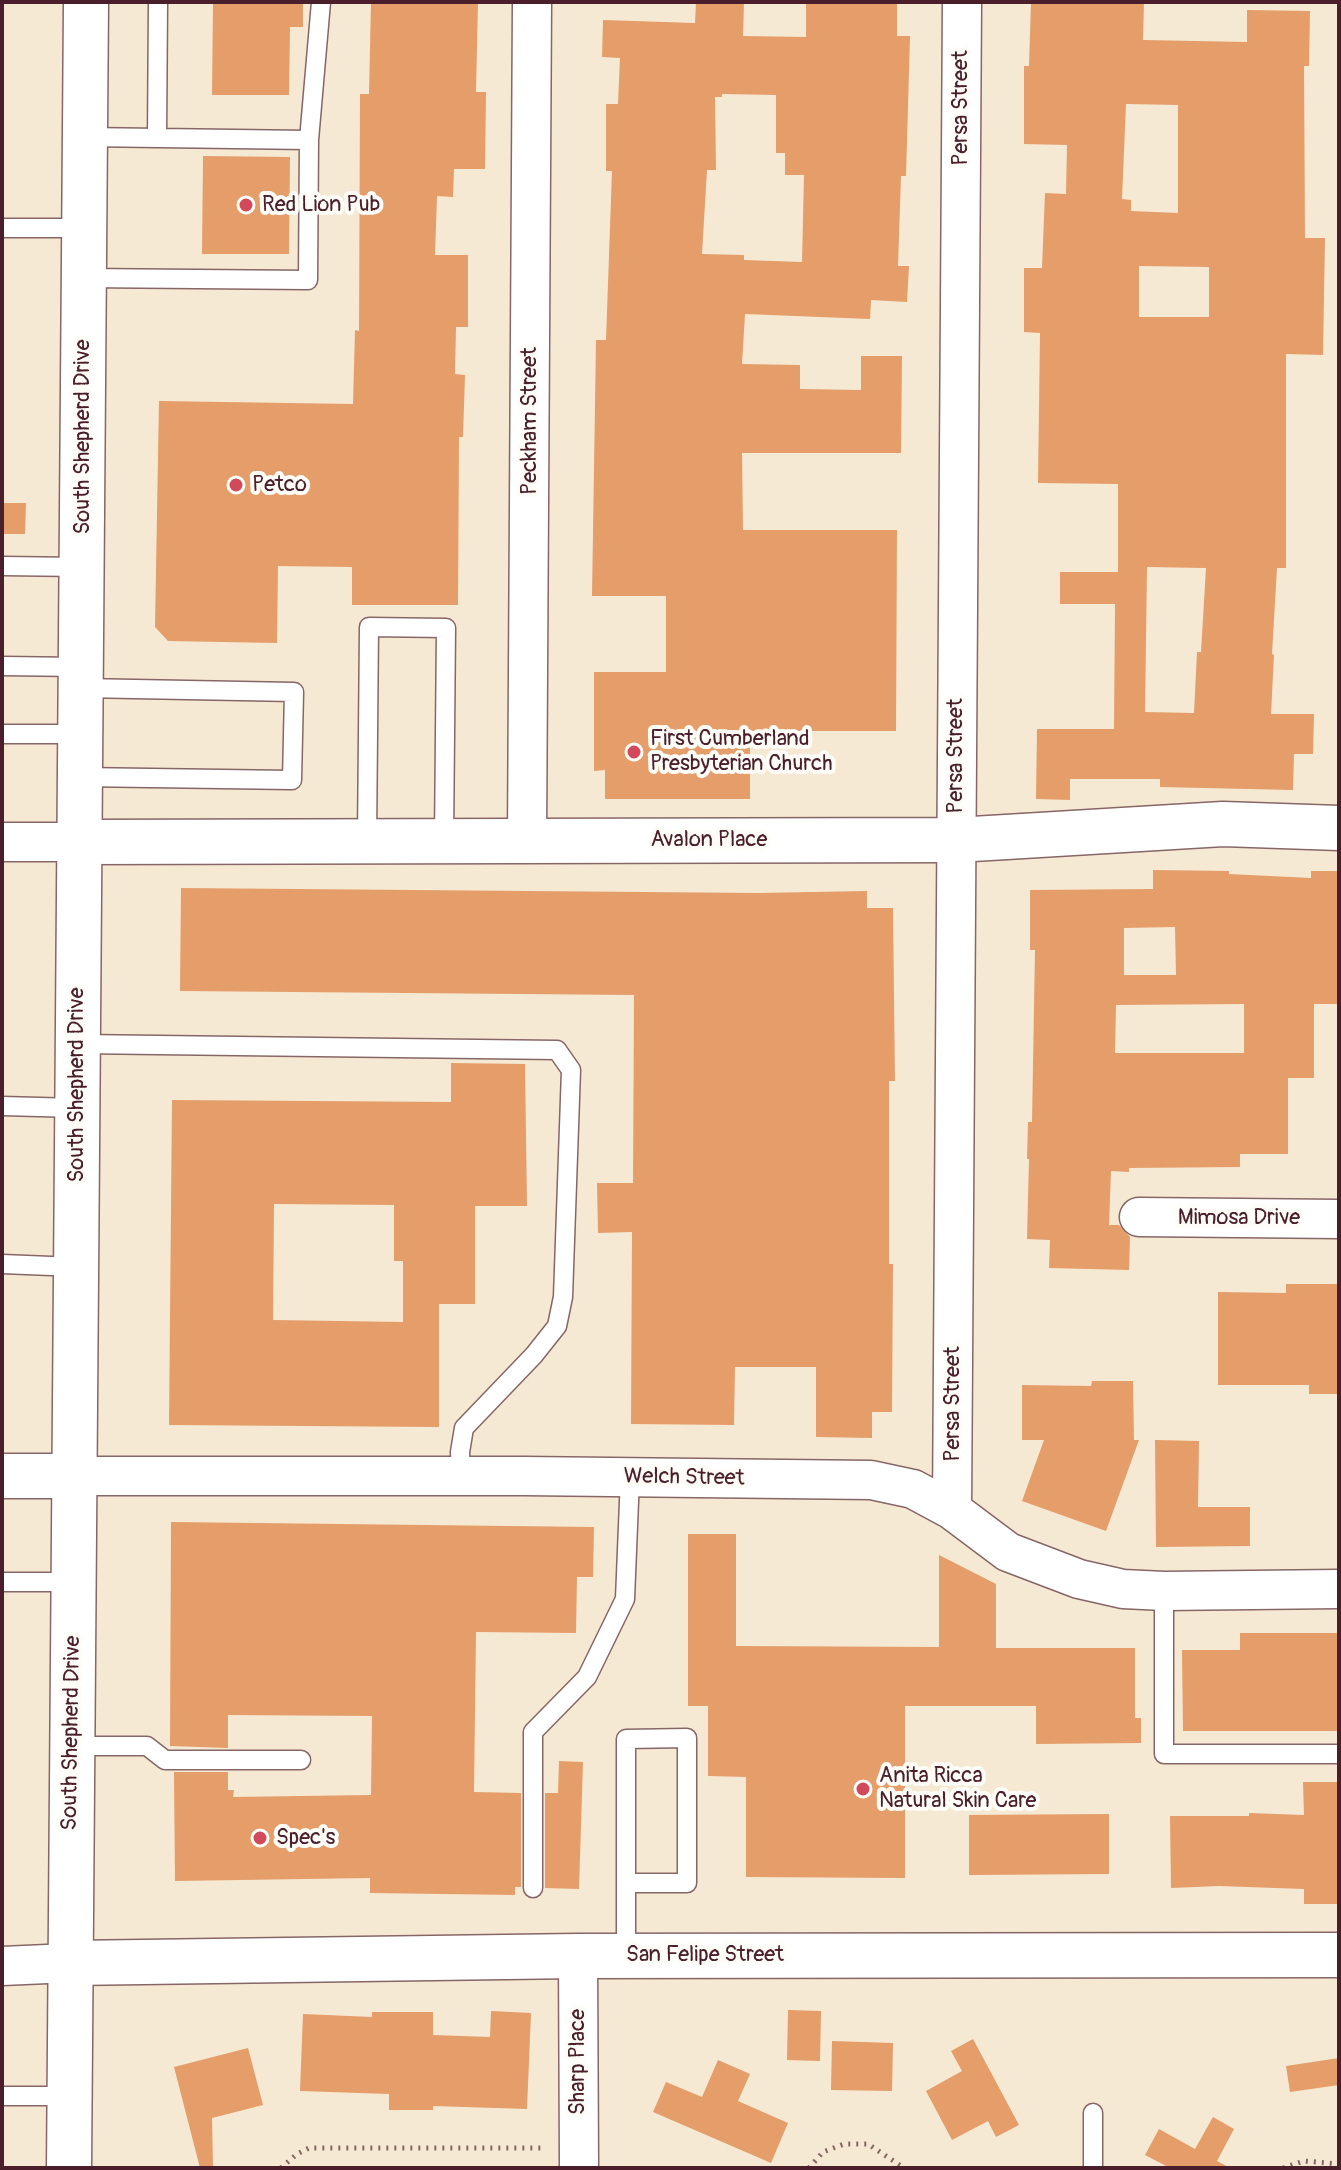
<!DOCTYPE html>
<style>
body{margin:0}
#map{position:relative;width:1341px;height:2170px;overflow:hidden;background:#f6e9d3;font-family:Pangolin,sans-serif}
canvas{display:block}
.frame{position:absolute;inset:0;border:4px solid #4a1f2b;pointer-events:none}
</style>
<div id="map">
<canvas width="1341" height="2170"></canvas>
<div class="frame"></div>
</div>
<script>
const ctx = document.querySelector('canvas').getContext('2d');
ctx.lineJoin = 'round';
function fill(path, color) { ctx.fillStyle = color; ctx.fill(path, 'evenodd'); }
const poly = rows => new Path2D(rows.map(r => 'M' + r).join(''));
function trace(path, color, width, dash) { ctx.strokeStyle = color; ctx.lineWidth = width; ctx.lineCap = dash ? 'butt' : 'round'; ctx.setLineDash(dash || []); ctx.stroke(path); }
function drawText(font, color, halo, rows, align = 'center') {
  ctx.font = font + ' Pangolin,sans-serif'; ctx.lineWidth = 8; ctx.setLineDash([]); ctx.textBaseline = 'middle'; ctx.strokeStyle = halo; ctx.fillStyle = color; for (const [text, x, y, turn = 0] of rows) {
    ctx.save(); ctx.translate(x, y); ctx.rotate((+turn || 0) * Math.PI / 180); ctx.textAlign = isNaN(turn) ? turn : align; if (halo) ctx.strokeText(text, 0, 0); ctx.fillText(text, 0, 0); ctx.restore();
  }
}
fill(poly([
 [213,2,303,2,303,27,290,27,289,95,212,95],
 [371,2,478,2,476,92,486,92,485,169,454,169,453,197,437,196,435,255,468,255,468,327,456,327,455,374,465,375,463,437,459,437,458,605,352,605,352,567,278,566,277,643,168,641,155,627,159,401,353,404,355,330,359,331,360,94,369,94],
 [696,2,744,2,743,36,806,37,806,2,897,2,897,36,910,36,906,176,901,176,898,266,909,266,907,302,871,300,870,319,745,314,742,364,800,365,800,389,861,390,861,356,902,356,901,453,742,453,743,530,897,530,896,731,750,731,750,799,605,799,605,770,594,771,594,672,666,672,666,596,592,596,596,340,606,340,612,171,606,171,606,104,618,104,620,58,602,57,603,20,695,23],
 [722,94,776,95,776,153,785,153,785,175,804,175,802,262,744,260,744,255,702,254,707,170,716,170,715,97,722,97],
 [1031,2,1144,2,1143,40,1247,42,1247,10,1310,11,1309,66,1304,66,1305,238,1325,238,1323,355,1286,354,1286,568,1277,568,1272,654,1274,655,1271,714,1314,714,1313,754,1294,754,1293,790,1160,787,1160,779,1070,779,1070,800,1036,799,1037,729,1114,729,1115,604,1060,604,1060,572,1118,572,1118,484,1038,483,1040,333,1024,332,1024,268,1042,268,1045,193,1066,194,1067,145,1024,144,1024,66,1029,66],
 [1126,104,1178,105,1178,213,1131,211,1131,200,1122,199],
 [1139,266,1209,267,1209,317,1139,317],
 [1147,567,1206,568,1201,652,1197,652,1194,713,1145,712],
 [203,156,290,157,289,254,202,254],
 [2,503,26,503,25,534,2,534],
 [1153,870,1229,871,1229,874,1311,878,1311,871,1339,871,1339,1004,1314,1004,1314,1078,1288,1078,1288,1154,1240,1154,1240,1167,1129,1168,1129,1172,1111,1171,1109,1225,1119,1225,1130,1237,1129,1270,1049,1268,1050,1240,1027,1239,1029,1159,1027,1159,1028,1122,1032,1122,1035,950,1030,950,1030,890,1153,889],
 [1175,927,1176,975,1124,975,1124,928],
 [1244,1004,1244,1053,1115,1053,1116,1005],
 [181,888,758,893,867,891,867,908,893,908,895,1081,889,1081,889,1264,893,1264,892,1412,872,1412,872,1438,816,1437,816,1367,735,1367,734,1425,631,1424,632,1232,598,1233,597,1183,633,1183,634,995,180,991],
 [451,1063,525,1064,527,1206,475,1206,475,1304,439,1304,439,1427,169,1425,172,1100,451,1102],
 [274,1204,394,1205,394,1261,403,1261,403,1322,273,1320],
 [1286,1284,1338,1284,1339,1394,1309,1394,1309,1385,1218,1385,1218,1292,1286,1293],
 [1092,1381,1133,1381,1134,1440,1139,1440,1106,1531,1022,1501,1044,1440,1022,1440,1022,1385,1091,1386],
 [1155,1440,1199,1441,1198,1507,1250,1507,1250,1546,1156,1547],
 [171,1522,594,1527,593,1577,577,1577,576,1633,476,1632,474,1792,521,1793,521,1887,515,1887,515,1895,370,1893,370,1878,175,1881,174,1772,228,1772,228,1790,234,1790,233,1797,371,1795,372,1716,228,1715,228,1748,170,1746],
 [688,1534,736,1534,736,1646,939,1647,939,1555,996,1584,996,1648,1135,1648,1135,1718,1141,1718,1141,1743,1036,1744,1036,1706,905,1706,905,1878,746,1877,746,1777,708,1776,708,1706,688,1706],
 [1240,1633,1339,1633,1339,1731,1183,1731,1182,1650,1240,1650],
 [559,1761,583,1762,579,1889,545,1888,545,1793,558,1793],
 [1303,1782,1339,1782,1339,1904,1304,1904,1304,1889,1219,1886,1171,1888,1170,1816,1249,1816,1249,1813,1304,1815],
 [1109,1814,1109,1874,969,1875,969,1815],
 [788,2010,821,2011,820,2061,787,2060],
 [491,2011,531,2013,527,2109,433,2106,433,2110,389,2110,389,2094,300,2091,303,2014,372,2017,372,2012,433,2012,433,2035,490,2037],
 [973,2039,1019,2125,996,2137,988,2121,952,2140,926,2091,962,2071,951,2051],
 [832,2041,893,2043,892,2091,831,2090],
 [248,2048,263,2105,212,2118,213,2168,200,2168,174,2067],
 [1339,2058,1339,2085,1290,2092,1286,2066],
 [718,2060,750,2074,738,2101,788,2123,771,2163,653,2112,666,2082,702,2097],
 [1213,2117,1234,2129,1217,2161,1230,2168,1170,2168,1145,2155,1159,2129,1195,2149]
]), '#e59d69');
const lane = poly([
 [85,137,309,140],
 [157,138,158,2],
 [2,228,84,228],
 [84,278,308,280,309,140,321,2],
 [2,566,82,567],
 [2,666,80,667],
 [2,734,80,734],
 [80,777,292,780,294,692,81,688],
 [367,840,369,627,446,628,444,840],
 [78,1044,557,1050,571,1070,563,1297,557,1326,534,1355,464,1428,460,1452,461,1476],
 [2,1106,77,1108],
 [2,1264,76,1267],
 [2,1582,73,1582],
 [1164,1591,1164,1754,1339,1754],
 [72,1746,147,1746,165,1760,301,1760],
 [626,1883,687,1883,687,1738,626,1739,626,1955],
 [533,1888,533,1732,587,1677,625,1599,630,1477],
 [2,2096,69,2096],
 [1093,2168,1093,2113]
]);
const street = poly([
 [527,839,532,2],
 [2,842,79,842],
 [1139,1217,1339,1219],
 [74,1476,524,1476,871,1480,913,1489,952,1510,1008,1552,1079,1579,1123,1589,1164,1591,1339,1589],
 [952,1510,962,2],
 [578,1956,579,2168],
 [2,1966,70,1963]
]);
const secondary = poly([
 [79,842,956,840,1223,824,1339,828],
 [2,1476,74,1476],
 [70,1963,578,1956,1339,1955]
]);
const primary = poly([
 [69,2168,86,2]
]);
trace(lane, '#866666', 21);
trace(street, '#866666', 41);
trace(secondary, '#866666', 47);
trace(primary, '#866666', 47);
trace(poly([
 [281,2168,297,2154,309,2148,546,2148],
 [809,2168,823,2152,844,2144,868,2144,904,2168],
 [1283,2168,1304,2161,1339,2164]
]), '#866666', 5, [2, 6]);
trace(lane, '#fff', 18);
trace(street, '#fff', 38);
trace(secondary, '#fff', 44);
trace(primary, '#fff', 44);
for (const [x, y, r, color] of [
 [246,205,8,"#d1495b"],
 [236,485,8,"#d1495b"],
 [634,752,8,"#d1495b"],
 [863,1789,8,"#d1495b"],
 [260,1838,8,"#d1495b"]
]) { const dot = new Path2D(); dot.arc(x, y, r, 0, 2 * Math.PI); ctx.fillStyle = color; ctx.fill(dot); trace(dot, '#fdfcf7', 3); }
drawText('22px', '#4a1f2b', '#fdfcf7', [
 ["Persa Street",961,108,-90],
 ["Peckham Street",530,421,-90],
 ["South Shepherd Drive",83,437,-90],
 ["Persa Street",956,756,-90],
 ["Avalon Place",709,840],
 ["South Shepherd Drive",77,1085,-90],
 ["Mimosa Drive",1239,1218],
 ["Persa Street",953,1404,-90],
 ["Welch Street",684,1478,1],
 ["South Shepherd Drive",72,1733,-89],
 ["San Felipe Street",705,1955],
 ["Sharp Place",578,2062,-90]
]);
drawText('22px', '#4a1f2b', '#fdfcf7', [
 ["Red Lion Pub",262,205],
 ["Petco",252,485],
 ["First Cumberland",650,739],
 ["Presbyterian Church",650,764],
 ["Anita Ricca",879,1776],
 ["Natural Skin Care",879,1801],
 ["Spec's",276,1838]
], 'left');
</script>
